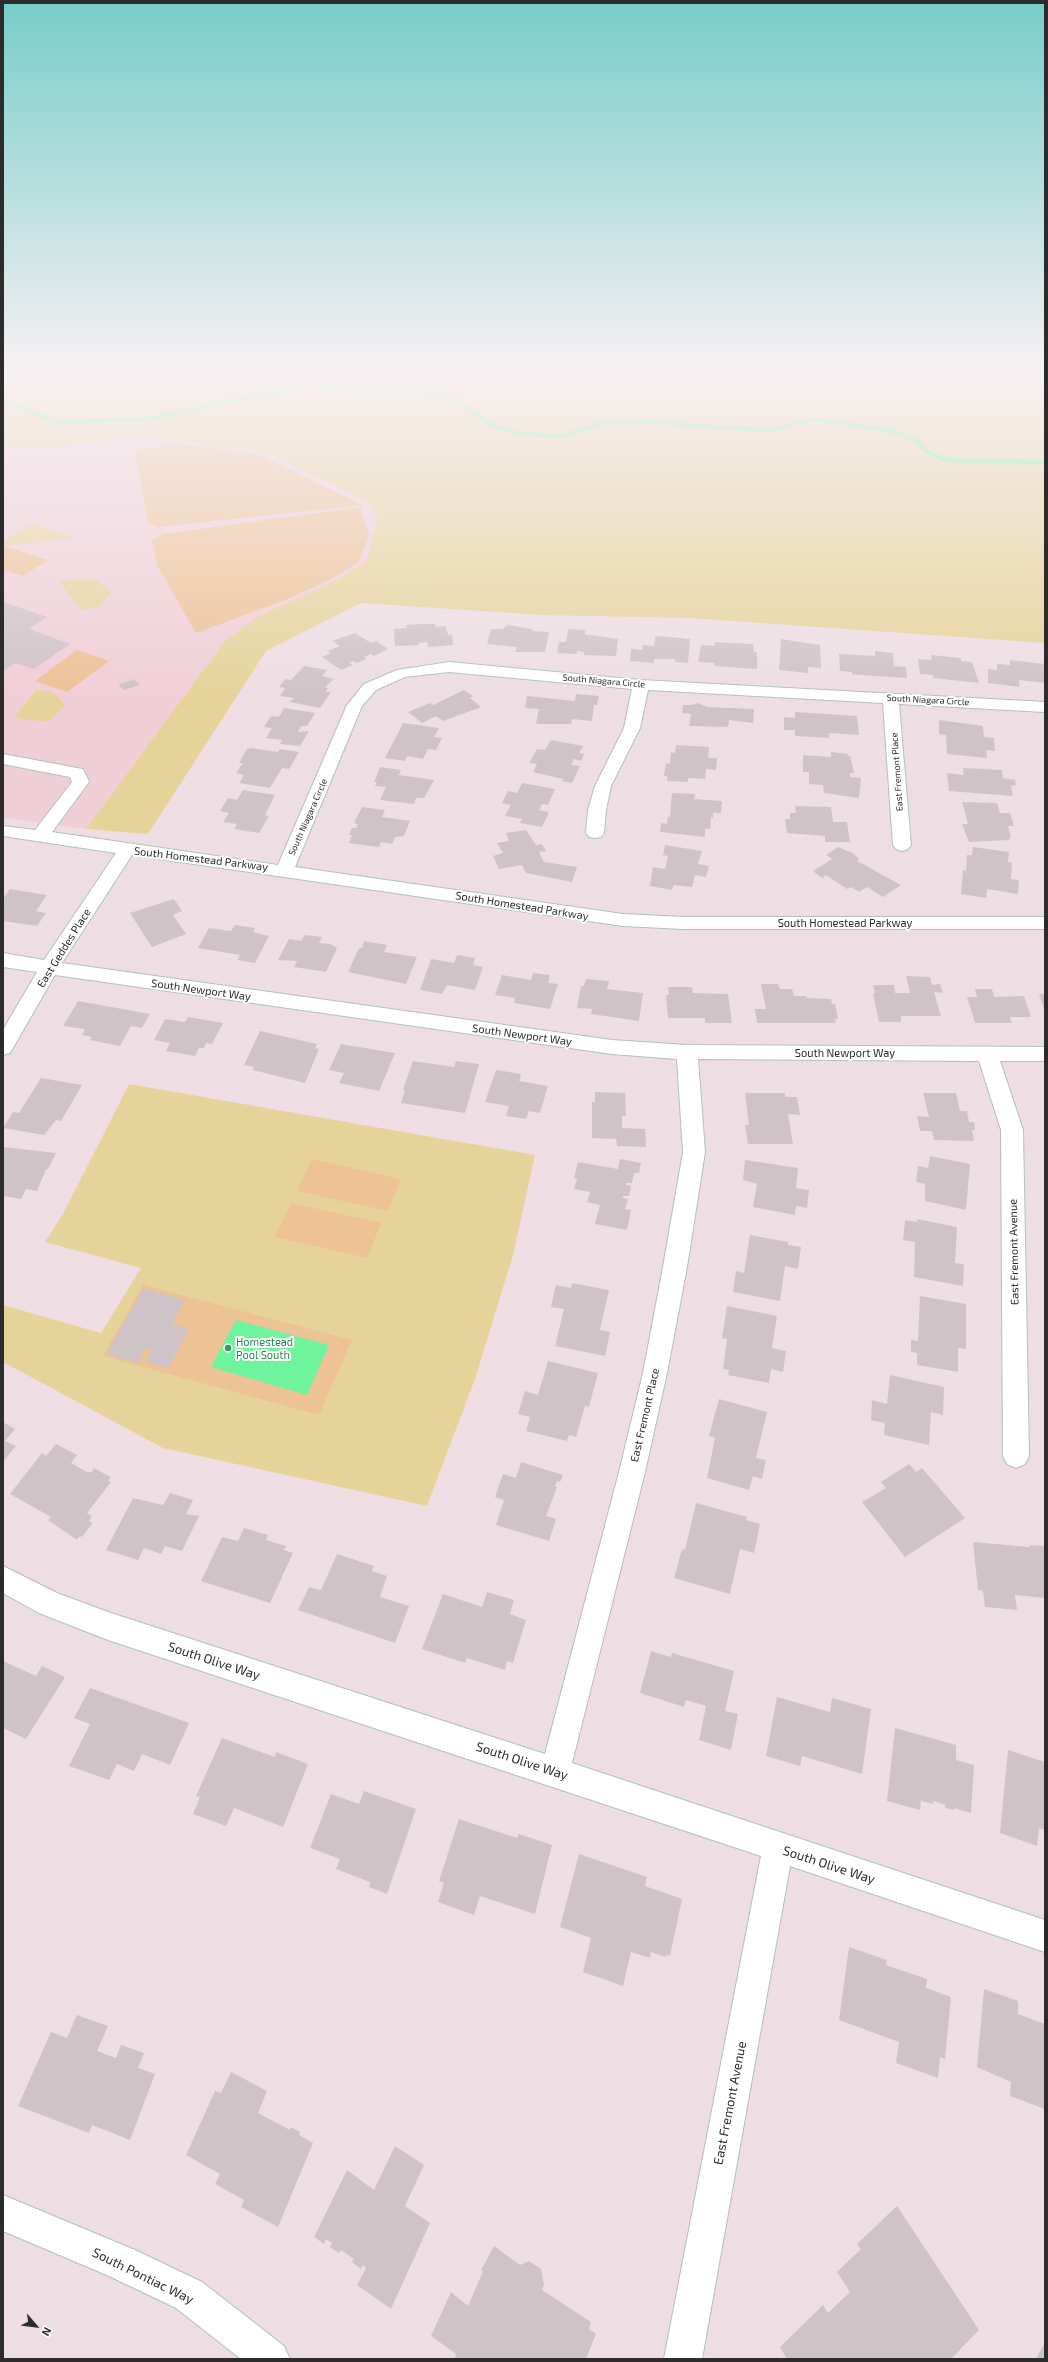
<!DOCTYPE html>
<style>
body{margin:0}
#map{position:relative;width:1048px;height:2362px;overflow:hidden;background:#eedee4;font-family:"Exo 2",sans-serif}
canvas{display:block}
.frame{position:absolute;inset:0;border:4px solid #2c2c2c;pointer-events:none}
.north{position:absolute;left:16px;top:2306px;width:40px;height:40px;-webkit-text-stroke:3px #fff;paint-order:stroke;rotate:118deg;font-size:11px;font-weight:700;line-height:16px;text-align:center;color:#2c2c2c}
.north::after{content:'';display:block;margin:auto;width:14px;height:18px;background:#2c2c2c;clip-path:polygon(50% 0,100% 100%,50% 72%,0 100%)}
</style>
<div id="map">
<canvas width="1048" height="2362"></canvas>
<div class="frame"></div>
<div class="north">N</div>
</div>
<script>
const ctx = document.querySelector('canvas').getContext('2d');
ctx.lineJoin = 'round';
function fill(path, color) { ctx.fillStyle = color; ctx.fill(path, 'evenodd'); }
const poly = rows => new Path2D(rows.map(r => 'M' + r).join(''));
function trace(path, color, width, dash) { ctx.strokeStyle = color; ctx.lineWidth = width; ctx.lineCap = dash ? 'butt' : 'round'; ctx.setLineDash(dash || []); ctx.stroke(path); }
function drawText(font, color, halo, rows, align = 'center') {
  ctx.font = font + ' "Exo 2",sans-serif'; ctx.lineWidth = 4; ctx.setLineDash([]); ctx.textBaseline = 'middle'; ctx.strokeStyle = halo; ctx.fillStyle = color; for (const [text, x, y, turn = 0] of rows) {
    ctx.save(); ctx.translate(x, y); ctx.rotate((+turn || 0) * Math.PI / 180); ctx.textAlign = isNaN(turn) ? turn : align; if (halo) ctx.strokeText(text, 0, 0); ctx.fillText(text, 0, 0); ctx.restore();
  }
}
fill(poly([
 [115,438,160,438,264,452,367,501,378,517,367,560,337,580,224,642,86,829,3,818,3,444,51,448]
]), '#f0ced6');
fill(poly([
 [42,366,1045,366,1045,643,689,618,541,615,361,603,266,651,148,834,86,829,224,642,257,617,337,580,367,560,378,517,367,501,264,452,160,438,115,438,51,448,3,444,3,386],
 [31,524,76,538,3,546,3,542],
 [97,580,111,592,100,607,81,610,59,581],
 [36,690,53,692,65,705,48,722,14,718],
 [129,1084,535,1155,513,1255,475,1379,427,1506,163,1448,3,1362,3,1305,101,1333,141,1268,45,1242,63,1214]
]), '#e6d39a');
fill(poly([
 [178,444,260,455,362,505,158,527,148,523,135,450],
 [360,507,369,535,358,563,329,580,283,601,196,633,157,565,152,540,163,534],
 [3,546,48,560,23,576,3,570],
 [77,650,109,661,67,692,35,681],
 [312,1159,401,1179,388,1211,297,1191],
 [291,1203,381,1223,367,1258,275,1237],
 [143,1285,352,1340,319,1415,103,1356]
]), '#edc295');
fill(poly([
 [236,1320,329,1345,307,1395,211,1367]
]), '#6ff39d');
trace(poly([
 [3,401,57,422,148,419,304,385,425,390,451,396,494,426,521,434,564,436,598,424,653,421,682,425,771,430,813,419,889,430,919,442,925,451,945,460,1045,462]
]), '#6ff39d', 4.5);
fill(poly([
 [3,602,47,617,29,629,70,644,34,669,15,663,3,671],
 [422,624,435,624,436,627,446,626,448,635,452,634,453,645,428,647,427,642,419,643,419,645,395,646,394,629,407,628,406,625],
 [507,625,533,629,532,631,549,632,545,652,515,652,517,647,487,644,491,629,503,629],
 [568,629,585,630,585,634,618,639,616,656,584,655,584,652,577,651,577,654,557,653,559,642,566,642],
 [355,633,371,643,376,641,388,649,374,656,371,654,364,657,367,659,357,663,353,661,349,663,353,665,341,670,322,657,331,653,328,651,340,646,332,641],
 [659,636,690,639,688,663,675,662,675,659,654,659,654,663,630,661,631,649,642,650,643,645,654,646,655,637],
 [781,639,820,645,821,668,808,667,808,673,779,670],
 [715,642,753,644,754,652,757,652,757,669,714,666,715,663,698,662,701,645,714,646],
 [875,651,893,653,894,666,906,667,907,678,859,675,852,674,852,672,840,671,839,654,875,656],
 [931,655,961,658,961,661,972,662,979,683,933,678,933,675,920,674,918,659,932,660],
 [1010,660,1045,664,1045,683,1019,680,1020,687,988,683,988,669,997,670,997,664,1010,665],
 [304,666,327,670,322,676,334,679,325,687,328,688,326,692,331,692,320,708,290,702,294,698,280,696,285,688,279,687,285,679,291,680],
 [134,679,140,685,124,690,118,685],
 [464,690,473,696,470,698,481,707,443,721,436,716,422,723,408,712,430,703,433,705],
 [576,694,599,696,597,705,594,705,592,721,572,719,571,724,538,724,536,723,539,709,525,708,527,696,575,701],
 [697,703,708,707,754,709,753,723,729,720,728,727,689,726,691,714,682,713,683,705,692,705],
 [284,708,315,713,307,726,301,726,298,732,309,731,300,746,280,744,282,740,266,738,272,728,264,727,271,716,279,717],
 [795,712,857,716,859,735,829,733,829,738,795,736,795,730,784,730,784,717,795,718],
 [939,720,983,726,984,737,994,738,995,751,986,750,987,758,947,754,946,735,939,734],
 [403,723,439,728,434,737,442,738,436,750,428,749,423,759,407,756,405,761,385,758],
 [551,740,583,746,579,753,584,754,581,761,574,759,571,765,580,766,572,783,562,781,563,779,533,772,537,764,529,763,537,749,545,750],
 [676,745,709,747,708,758,717,758,716,770,706,769,705,779,688,778,688,782,667,781,667,776,664,776,666,763,670,764,671,752,675,753],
 [251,748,278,752,280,749,299,752,289,769,282,768,270,788,239,783,244,775,236,773,243,763,239,763,247,749],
 [831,752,848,754,848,756,850,756,854,773,850,773,850,777,861,778,859,798,824,793,823,785,809,784,809,772,803,772,803,755,831,757],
 [380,767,401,770,399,775,434,780,424,798,416,798,414,804,380,800,386,787,375,786,377,782,374,782],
 [963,768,1002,770,1003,778,1015,780,1016,785,1011,786,1013,796,949,791,947,773,964,775],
 [522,783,555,789,548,805,542,804,539,810,549,812,542,827,520,823,522,819,505,816,511,805,502,803,508,791,517,793],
 [243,790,275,795,265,815,269,816,259,833,234,829,237,824,223,822,229,813,220,811,228,798,237,800],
 [672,793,695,794,694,799,722,801,721,813,713,813,713,818,711,817,710,829,705,828,705,837,660,832,661,823,667,824,668,817,670,817],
 [962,802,997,803,1000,813,1010,813,1014,826,1008,826,1011,837,1009,837,1010,840,969,842,962,824,968,824],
 [795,806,831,807,833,822,847,822,850,842,825,842,825,836,787,833,785,819,790,819,790,813,796,813],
 [362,807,385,810,382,817,410,821,404,836,395,837,392,844,381,842,379,847,349,843,352,835,349,835,352,828,356,828,358,824,354,823],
 [526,830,536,845,542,844,546,851,539,852,544,862,577,867,572,882,526,873,522,865,499,869,493,856,503,853,497,843,509,841,506,833],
 [665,845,702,851,698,864,709,866,706,877,695,875,692,887,674,885,672,890,650,886,653,867,665,869,668,856,663,855],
 [838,847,853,853,859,859,857,861,901,885,883,897,867,887,859,892,851,887,847,889,826,875,822,878,813,871,832,859,826,855],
 [973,847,1009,852,1008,862,1012,863,1011,879,1019,880,1018,894,987,889,986,898,961,894,963,870,966,871,967,855,972,855],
 [10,889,47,895,36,911,46,913,37,926,3,921,3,899],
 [174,899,182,911,173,915,186,934,152,947,130,913],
 [235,925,255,928,253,932,269,936,255,963,237,960,240,955,198,948,209,928,231,931],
 [305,935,322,937,319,943,330,944,337,948,326,972,294,967,297,961,278,960,289,939,301,941],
 [364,941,387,945,384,952,417,957,406,984,348,972,359,948,362,948],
 [457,955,475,958,473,965,483,967,475,990,447,985,442,994,420,990,431,959,454,963],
 [533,973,550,975,548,983,558,984,550,1009,514,1003,515,998,495,995,502,975,531,980],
 [906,976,930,977,932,985,940,984,943,993,934,992,941,1016,901,1016,901,1022,879,1022,873,993,875,993,873,985,894,985,895,993,910,993],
 [586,979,609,981,607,989,643,993,639,1021,591,1014,592,1009,577,1008,581,986,584,986],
 [761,984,778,984,780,989,792,989,794,996,806,996,807,998,831,999,832,1004,835,1004,838,1019,835,1019,836,1023,757,1023,755,1009,766,1009],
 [668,987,692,987,693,993,728,994,732,1023,705,1023,705,1018,668,1018,666,995,669,995],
 [975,989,992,989,994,997,1024,996,1031,1017,1010,1017,1012,1023,975,1023,967,997,977,997],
 [1039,994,1045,994,1045,1012],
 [78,1001,150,1014,142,1028,131,1026,120,1046,90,1040,92,1037,82,1035,85,1029,63,1026],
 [188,1017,223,1023,212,1044,206,1043,204,1048,199,1048,195,1056,166,1051,170,1043,154,1040,165,1019,185,1022],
 [260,1031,317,1044,315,1048,319,1049,305,1083,253,1070,254,1067,244,1065],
 [341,1044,395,1053,379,1091,339,1083,344,1073,329,1070],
 [413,1061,454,1067,456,1061,479,1064,465,1113,401,1103,405,1090,403,1089],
 [496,1070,521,1074,519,1081,548,1086,540,1113,529,1111,526,1119,506,1116,509,1106,485,1102],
 [41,1078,82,1085,61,1121,56,1120,44,1135,3,1128,13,1112,19,1113],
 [595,1092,625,1093,626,1116,622,1116,622,1128,645,1129,646,1147,617,1146,616,1139,592,1138,592,1102,595,1102],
 [745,1093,785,1093,785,1097,797,1097,800,1115,788,1114,793,1144,748,1144,745,1125,749,1125],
 [923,1093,956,1093,960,1111,967,1111,969,1122,974,1122,975,1130,972,1130,974,1141,934,1140,932,1131,920,1131,917,1116,929,1117],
 [3,1147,56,1153,48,1169,46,1169,37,1191,26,1189,21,1199,3,1196],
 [930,1156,970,1164,966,1210,925,1201,925,1184,916,1182,918,1166,928,1168],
 [620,1159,641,1163,639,1173,634,1173,632,1183,626,1183,626,1185,631,1186,629,1196,623,1196,623,1198,628,1199,625,1209,631,1210,627,1230,595,1224,600,1205,587,1202,590,1192,574,1189,577,1179,574,1178,578,1162,618,1169],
 [745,1160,798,1168,796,1188,809,1190,807,1208,796,1206,795,1215,753,1207,757,1184,743,1180],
 [917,1219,957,1227,955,1263,964,1264,963,1286,914,1277,915,1242,903,1240,905,1220,917,1222],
 [750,1235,788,1242,788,1245,801,1247,798,1269,785,1266,780,1301,733,1292,736,1271,744,1273],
 [572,1283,609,1290,600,1330,610,1332,605,1356,555,1346,564,1309,551,1307,556,1285,571,1288],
 [143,1289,185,1300,172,1324,189,1329,168,1368,146,1362,152,1350,146,1348,138,1363,106,1354],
 [920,1296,966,1304,966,1349,958,1348,958,1372,917,1365,917,1353,911,1352,911,1340,918,1341],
 [727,1306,777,1316,772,1348,786,1351,783,1372,771,1369,769,1383,728,1375,729,1370,723,1369,727,1339,722,1338],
 [548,1361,598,1373,589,1407,585,1406,576,1437,569,1435,567,1441,526,1431,530,1417,518,1414,525,1391,538,1395],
 [890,1375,944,1387,943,1415,931,1412,929,1445,884,1435,885,1423,871,1420,872,1400,887,1404],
 [719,1399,767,1412,756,1458,766,1460,762,1479,753,1476,749,1490,707,1478,715,1438,709,1436],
 [3,1422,15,1429,5,1441,16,1446,3,1462],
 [56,1444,77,1455,71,1463,87,1472,92,1472,94,1468,111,1477,108,1481,111,1482,87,1513,92,1516,89,1521,93,1523,82,1537,80,1536,77,1540,48,1520,51,1517,10,1494,42,1453,46,1456],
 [521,1462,563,1475,560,1482,557,1481,555,1486,557,1487,546,1516,556,1519,549,1541,496,1525,504,1500,495,1497,503,1474,516,1478],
 [909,1464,916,1472,922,1468,965,1518,905,1557,862,1502,886,1488,881,1482],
 [170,1493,193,1500,186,1514,199,1516,182,1551,165,1546,161,1554,144,1548,138,1560,106,1550,133,1498,163,1505],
 [696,1503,747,1517,746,1520,760,1524,754,1553,740,1549,730,1594,674,1578,682,1549,685,1550],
 [244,1528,268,1535,266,1540,286,1546,284,1550,293,1553,270,1603,201,1581,222,1537,238,1541],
 [973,1542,1030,1547,1030,1545,1045,1546,1045,1598,1015,1595,1017,1610,985,1607,983,1591,978,1590],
 [337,1554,374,1566,372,1571,387,1576,380,1597,409,1606,395,1643,298,1610,309,1587,321,1590],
 [487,1592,514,1600,510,1614,526,1620,513,1663,507,1661,505,1670,467,1658,465,1663,422,1649,443,1594,482,1607],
 [651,1651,671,1657,672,1653,734,1671,725,1711,738,1714,731,1750,699,1740,706,1706,686,1700,684,1707,640,1693],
 [3,1661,36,1676,42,1666,65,1677,26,1739,3,1728],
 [90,1688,189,1723,170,1765,142,1754,134,1771,117,1764,109,1780,69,1766,90,1724,74,1718],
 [777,1697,830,1712,832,1698,871,1709,862,1774,802,1756,800,1766,766,1756],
 [895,1728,956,1745,956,1760,974,1765,971,1813,954,1808,954,1810,945,1808,945,1805,933,1801,933,1804,922,1801,921,1798,920,1810,887,1801],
 [222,1738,275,1757,276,1752,308,1764,283,1827,234,1808,226,1826,193,1814,200,1797,196,1796],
 [1008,1750,1045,1762,1045,1830,1039,1828,1037,1846,1000,1833],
 [364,1791,416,1809,387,1894,369,1887,370,1882,336,1869,340,1859,310,1848,331,1794,359,1804],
 [459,1819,517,1838,519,1834,552,1845,535,1914,480,1896,474,1915,438,1902,444,1883,439,1881],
 [579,1854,647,1877,645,1886,682,1899,670,1956,666,1955,665,1957,651,1952,650,1958,631,1952,623,1986,583,1972,591,1938,560,1927],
 [849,1947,887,1960,886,1965,927,1979,926,1988,951,1997,945,2059,940,2057,938,2078,896,2063,899,2042,839,2020],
 [984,1989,1018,2001,1018,2014,1045,2024,1045,2109,1010,2096,1011,2082,977,2067],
 [77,2015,108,2026,97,2051,116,2058,121,2045,144,2053,138,2068,155,2074,130,2140,92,2125,89,2133,18,2106,51,2032,67,2038],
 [231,2072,267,2091,258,2113,290,2130,291,2127,300,2132,299,2135,313,2143,278,2227,241,2207,244,2200,215,2184,220,2174,186,2155,215,2091,221,2093],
 [395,2146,424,2165,405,2206,430,2223,391,2309,357,2285,366,2268,363,2265,361,2269,352,2262,354,2259,341,2250,339,2253,330,2247,332,2243,326,2239,324,2244,314,2237,347,2170,374,2190],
 [897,2206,979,2330,951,2359,787,2359,780,2347,823,2305,828,2313,850,2292,837,2272,861,2249,857,2244],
 [494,2246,520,2265,529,2261,541,2269,544,2285,542,2290,591,2322,589,2329,596,2334,586,2359,455,2359,456,2354,431,2336,451,2292,468,2306,483,2271,481,2270],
 [1045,2342,1045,2359,1036,2359]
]), '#d0c3c7');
const minor = poly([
 [449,662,641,680,1045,702,1045,712,899,704,911,845,908,849,902,851,896,849,893,845,883,703,648,690,640,728,611,786,606,810,604,833,601,837,595,838,589,837,586,833,588,810,595,786,624,728,632,689,449,672,405,677,376,690,362,706,295,867,623,914,684,917,1045,917,1045,929,684,929,623,926,132,855,62,963,612,1040,687,1045,1045,1047,1045,1061,1000,1061,1023,1130,1029,1456,1025,1464,1016,1468,1007,1464,1003,1456,1001,1130,979,1061,698,1059,705,1152,687,1267,667,1373,645,1472,572,1763,1045,1920,1045,1952,790,1866,702,2359,664,2359,761,1856,108,1640,39,1613,3,1593,3,1566,57,1593,108,1612,545,1754,619,1472,643,1373,663,1267,683,1152,677,1059,612,1054,55,975,10,1053,3,1055,3,1030,37,972,3,967,3,953,44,960,116,853,3,836,3,826,35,830,72,782,70,777,3,764,3,754,77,768,83,769,85,773,89,782,52,832,278,865,347,705,364,684,397,670,449,662],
 [3,2195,135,2250,202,2282,284,2346,290,2359,241,2359,176,2308,109,2276,3,2231,3,2195]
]);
const major = poly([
 [3,366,17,366,3,373,3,366]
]);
trace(minor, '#b2c0be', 2);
trace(major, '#fff', 2);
fill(minor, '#fff');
fill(major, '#f55d73');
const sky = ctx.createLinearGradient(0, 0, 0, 697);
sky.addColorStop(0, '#77cdca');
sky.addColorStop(0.53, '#f7f0f3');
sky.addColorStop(1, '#f7f0f300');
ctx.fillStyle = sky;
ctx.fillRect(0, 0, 1048, 697);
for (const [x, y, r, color] of [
 [228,1348,4,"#2e9e5b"]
]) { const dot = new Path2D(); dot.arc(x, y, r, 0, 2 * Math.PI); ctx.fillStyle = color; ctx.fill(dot); trace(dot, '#fff', 1.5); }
drawText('9px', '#2c2c2c', '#fff', [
 ["South Niagara Circle",604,681,5],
 ["South Niagara Circle",928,700,3],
 ["East Fremont Place",897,772,-94],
 ["South Niagara Circle",308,817,-66]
]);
drawText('11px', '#2c2c2c', '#fff', [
 ["South Homestead Parkway",201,859,7],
 ["South Homestead Parkway",522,906,9],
 ["South Homestead Parkway",845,923],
 ["East Geddes Place",64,948,-58],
 ["South Newport Way",201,990,8],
 ["South Newport Way",522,1035,8],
 ["South Newport Way",845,1053],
 ["East Fremont Avenue",1014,1252,-91],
 ["East Fremont Place",645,1415,-77]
]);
drawText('11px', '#27864d', '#fff', [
 ["Homestead",236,1342],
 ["Pool South",236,1355]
], 'left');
drawText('13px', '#2c2c2c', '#fff', [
 ["South Olive Way",214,1661,18],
 ["South Olive Way",522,1761,18],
 ["South Olive Way",829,1865,18],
 ["East Fremont Avenue",730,2103,-79],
 ["South Pontiac Way",143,2276,26]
]);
</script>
